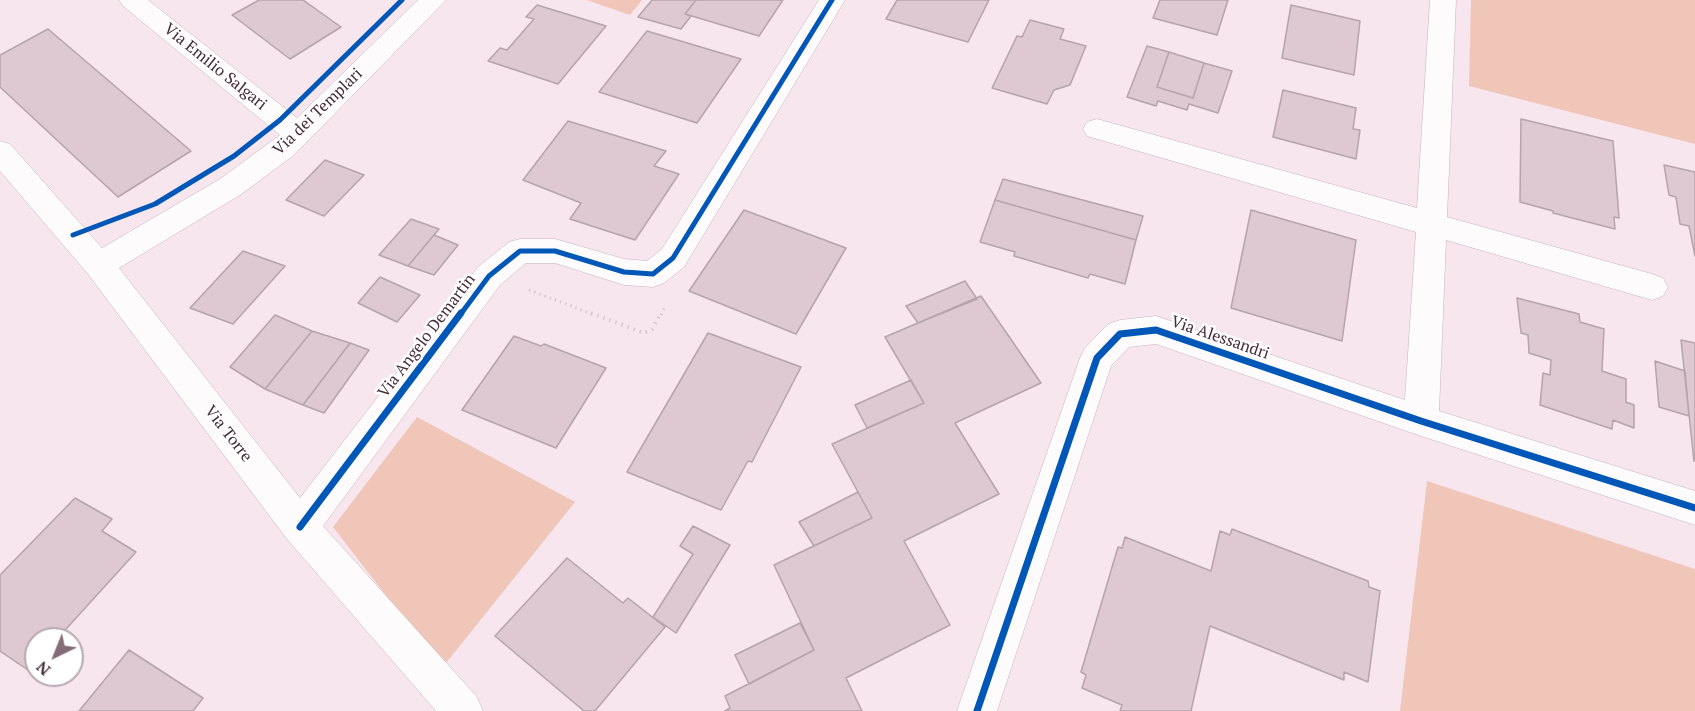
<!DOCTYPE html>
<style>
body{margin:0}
#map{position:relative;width:1695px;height:711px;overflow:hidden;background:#f7e6ee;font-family:"PT Serif",serif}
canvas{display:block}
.north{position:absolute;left:24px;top:627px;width:60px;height:60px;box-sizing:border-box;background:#fff;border:2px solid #b5aaaf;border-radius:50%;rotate:223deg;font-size:16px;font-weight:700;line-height:24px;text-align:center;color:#462b38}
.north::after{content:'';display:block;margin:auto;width:21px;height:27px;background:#846c78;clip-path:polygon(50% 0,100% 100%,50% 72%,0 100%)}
</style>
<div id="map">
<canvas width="1695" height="711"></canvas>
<div class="north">N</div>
</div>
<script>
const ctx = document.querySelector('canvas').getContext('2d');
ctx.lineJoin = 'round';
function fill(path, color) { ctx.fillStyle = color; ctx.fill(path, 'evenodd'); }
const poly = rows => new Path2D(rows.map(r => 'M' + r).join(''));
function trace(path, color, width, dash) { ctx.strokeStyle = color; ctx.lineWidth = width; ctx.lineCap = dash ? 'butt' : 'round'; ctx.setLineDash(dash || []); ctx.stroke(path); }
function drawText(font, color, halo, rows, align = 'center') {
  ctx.font = font + ' "PT Serif",serif'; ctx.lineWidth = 5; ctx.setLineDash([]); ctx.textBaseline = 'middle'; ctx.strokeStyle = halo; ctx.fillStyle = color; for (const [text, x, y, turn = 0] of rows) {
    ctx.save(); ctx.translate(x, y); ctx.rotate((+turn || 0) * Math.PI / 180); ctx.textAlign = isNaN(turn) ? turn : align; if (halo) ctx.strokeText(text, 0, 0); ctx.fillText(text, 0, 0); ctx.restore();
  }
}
fill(poly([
 [587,0,642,0,630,15],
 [1471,0,1695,0,1695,144,1469,86],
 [417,417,575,502,442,668,333,527],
 [1427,481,1695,569,1695,711,1400,711]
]), '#efc6b8');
const building = poly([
 [259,0,303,0,341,27,290,59,232,15,259,0],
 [652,0,696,0,685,14,691,16,681,29,638,17,652,0],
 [696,0,783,0,759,36,685,14,696,0],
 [897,0,989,0,968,42,886,19,897,0],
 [1160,0,1228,0,1217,35,1153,18,1160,0],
 [537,5,606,26,558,84,488,61,500,48,507,50,534,19,526,17,537,5],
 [1291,5,1360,21,1354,75,1282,58,1291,5],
 [1030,20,1064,29,1060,39,1086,46,1070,85,1054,90,1047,104,992,88,1017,36,1022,37,1030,20],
 [48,29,191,151,118,197,0,87,0,55,48,29],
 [647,31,741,59,697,123,599,92,647,31],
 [1147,46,1169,52,1157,87,1193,98,1204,63,1232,71,1218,113,1189,104,1187,110,1158,101,1156,106,1127,97,1147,46],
 [1169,52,1204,63,1193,98,1157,87,1169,52],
 [1283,90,1356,108,1353,129,1360,130,1356,159,1273,137,1283,90],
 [1521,119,1613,141,1619,218,1614,217,1615,229,1553,213,1553,211,1520,202,1521,119],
 [568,121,666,151,654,166,679,174,635,240,570,219,581,203,523,180,568,121],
 [325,160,364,175,324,216,286,200,325,160],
 [1664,165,1695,172,1695,256,1689,226,1680,224,1676,197,1669,195,1664,165],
 [1003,179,1143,216,1136,240,995,200,1003,179],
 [995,200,1136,240,1125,284,1090,274,1088,278,1014,256,1015,252,980,242,995,200],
 [744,210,846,248,796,334,689,291,744,210],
 [1251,210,1356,240,1342,341,1231,308,1251,210],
 [411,219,439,229,408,266,379,255,411,219],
 [434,235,458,245,434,275,408,266,434,235],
 [243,251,285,266,233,324,190,308,243,251],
 [380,277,420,295,397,322,358,303,380,277],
 [965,281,977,299,918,323,906,306,965,281],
 [981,296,1041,383,955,423,999,494,904,541,950,625,846,678,862,711,725,711,730,708,725,696,814,650,774,565,872,518,832,444,924,403,885,337,981,296],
 [1517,298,1579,314,1580,322,1604,329,1602,371,1626,379,1626,402,1634,405,1634,428,1613,420,1612,429,1540,405,1543,373,1550,375,1551,360,1529,353,1528,335,1521,333,1517,298],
 [275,315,312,331,265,389,230,367,275,315],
 [312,331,350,343,303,405,265,389,312,331],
 [708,333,801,367,752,462,748,461,721,510,627,472,708,333],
 [514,336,541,346,544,344,606,368,556,448,462,410,514,336],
 [1681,340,1695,343,1695,461,1694,461,1681,340],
 [350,343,369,350,324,413,303,405,350,343],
 [1655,361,1685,371,1689,416,1659,407,1655,361],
 [911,380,924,403,867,428,855,405,911,380],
 [858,492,872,518,814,546,799,522,858,492],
 [75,498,112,519,102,531,136,552,57,639,36,639,36,662,28,670,0,651,0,575,75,498],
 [693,526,730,545,676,633,653,617,693,554,680,546,693,526],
 [1232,529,1368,581,1369,587,1380,591,1368,682,1344,672,1344,680,1210,626,1191,711,1120,711,1122,705,1082,688,1086,675,1081,672,1118,547,1122,548,1125,537,1211,571,1220,531,1230,535,1232,529],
 [567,558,623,603,628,598,665,627,595,711,584,711,495,636,567,558],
 [800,623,814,650,749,684,735,655,800,623],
 [129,650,203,698,193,711,79,711,129,650]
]);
fill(building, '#dec8d2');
trace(building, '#b6a3ad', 1.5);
const minor = poly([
 [119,0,148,0,297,118,418,0,446,0,294,155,240,195,119,268,300,498,478,267,509,242,520,239,555,239,624,259,647,261,662,249,819,0,845,0,684,267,664,283,653,287,624,285,555,263,526,263,500,285,323,526,477,697,483,711,436,711,287,539,88,274,0,171,0,141,10,144,102,248,220,179,280,135,123,6,119,0],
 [1430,0,1456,0,1447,217,1652,274,1663,278,1668,287,1663,296,1652,300,1446,240,1439,411,1695,491,1695,525,1421,436,1156,344,1129,347,1111,366,997,711,957,711,1080,358,1085,348,1108,324,1120,320,1156,316,1405,400,1416,232,1087,136,1083,129,1087,122,1097,119,1417,208,1430,0]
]);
trace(minor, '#c6b2bc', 1);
trace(poly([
 [529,290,595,315],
 [661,315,665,307]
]), '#d3cbce', 3, [1.5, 4]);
trace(poly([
 [591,313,644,333,652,329,661,313]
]), '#d3cbce', 4, [1.5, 5]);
fill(minor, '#fefbfc');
trace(poly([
 [73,235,155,204,234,156,280,120,402,0],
 [460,315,489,276,520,251,555,251,624,272,653,274,673,258,832,0]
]), '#0057b8', 5);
trace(poly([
 [300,527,461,313],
 [977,711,1097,358,1120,334,1156,330,1421,421,1695,508]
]), '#0057b8', 7);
drawText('16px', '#462b38', '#fff', [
 ["Via Emilio Salgari",215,67,39],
 ["Via dei Templari",318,112,-44],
 ["Via Angelo Demartin",427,336,-53],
 ["Via Alessandri",1220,338,19],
 ["Via Torre",228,434,52]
]);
</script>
